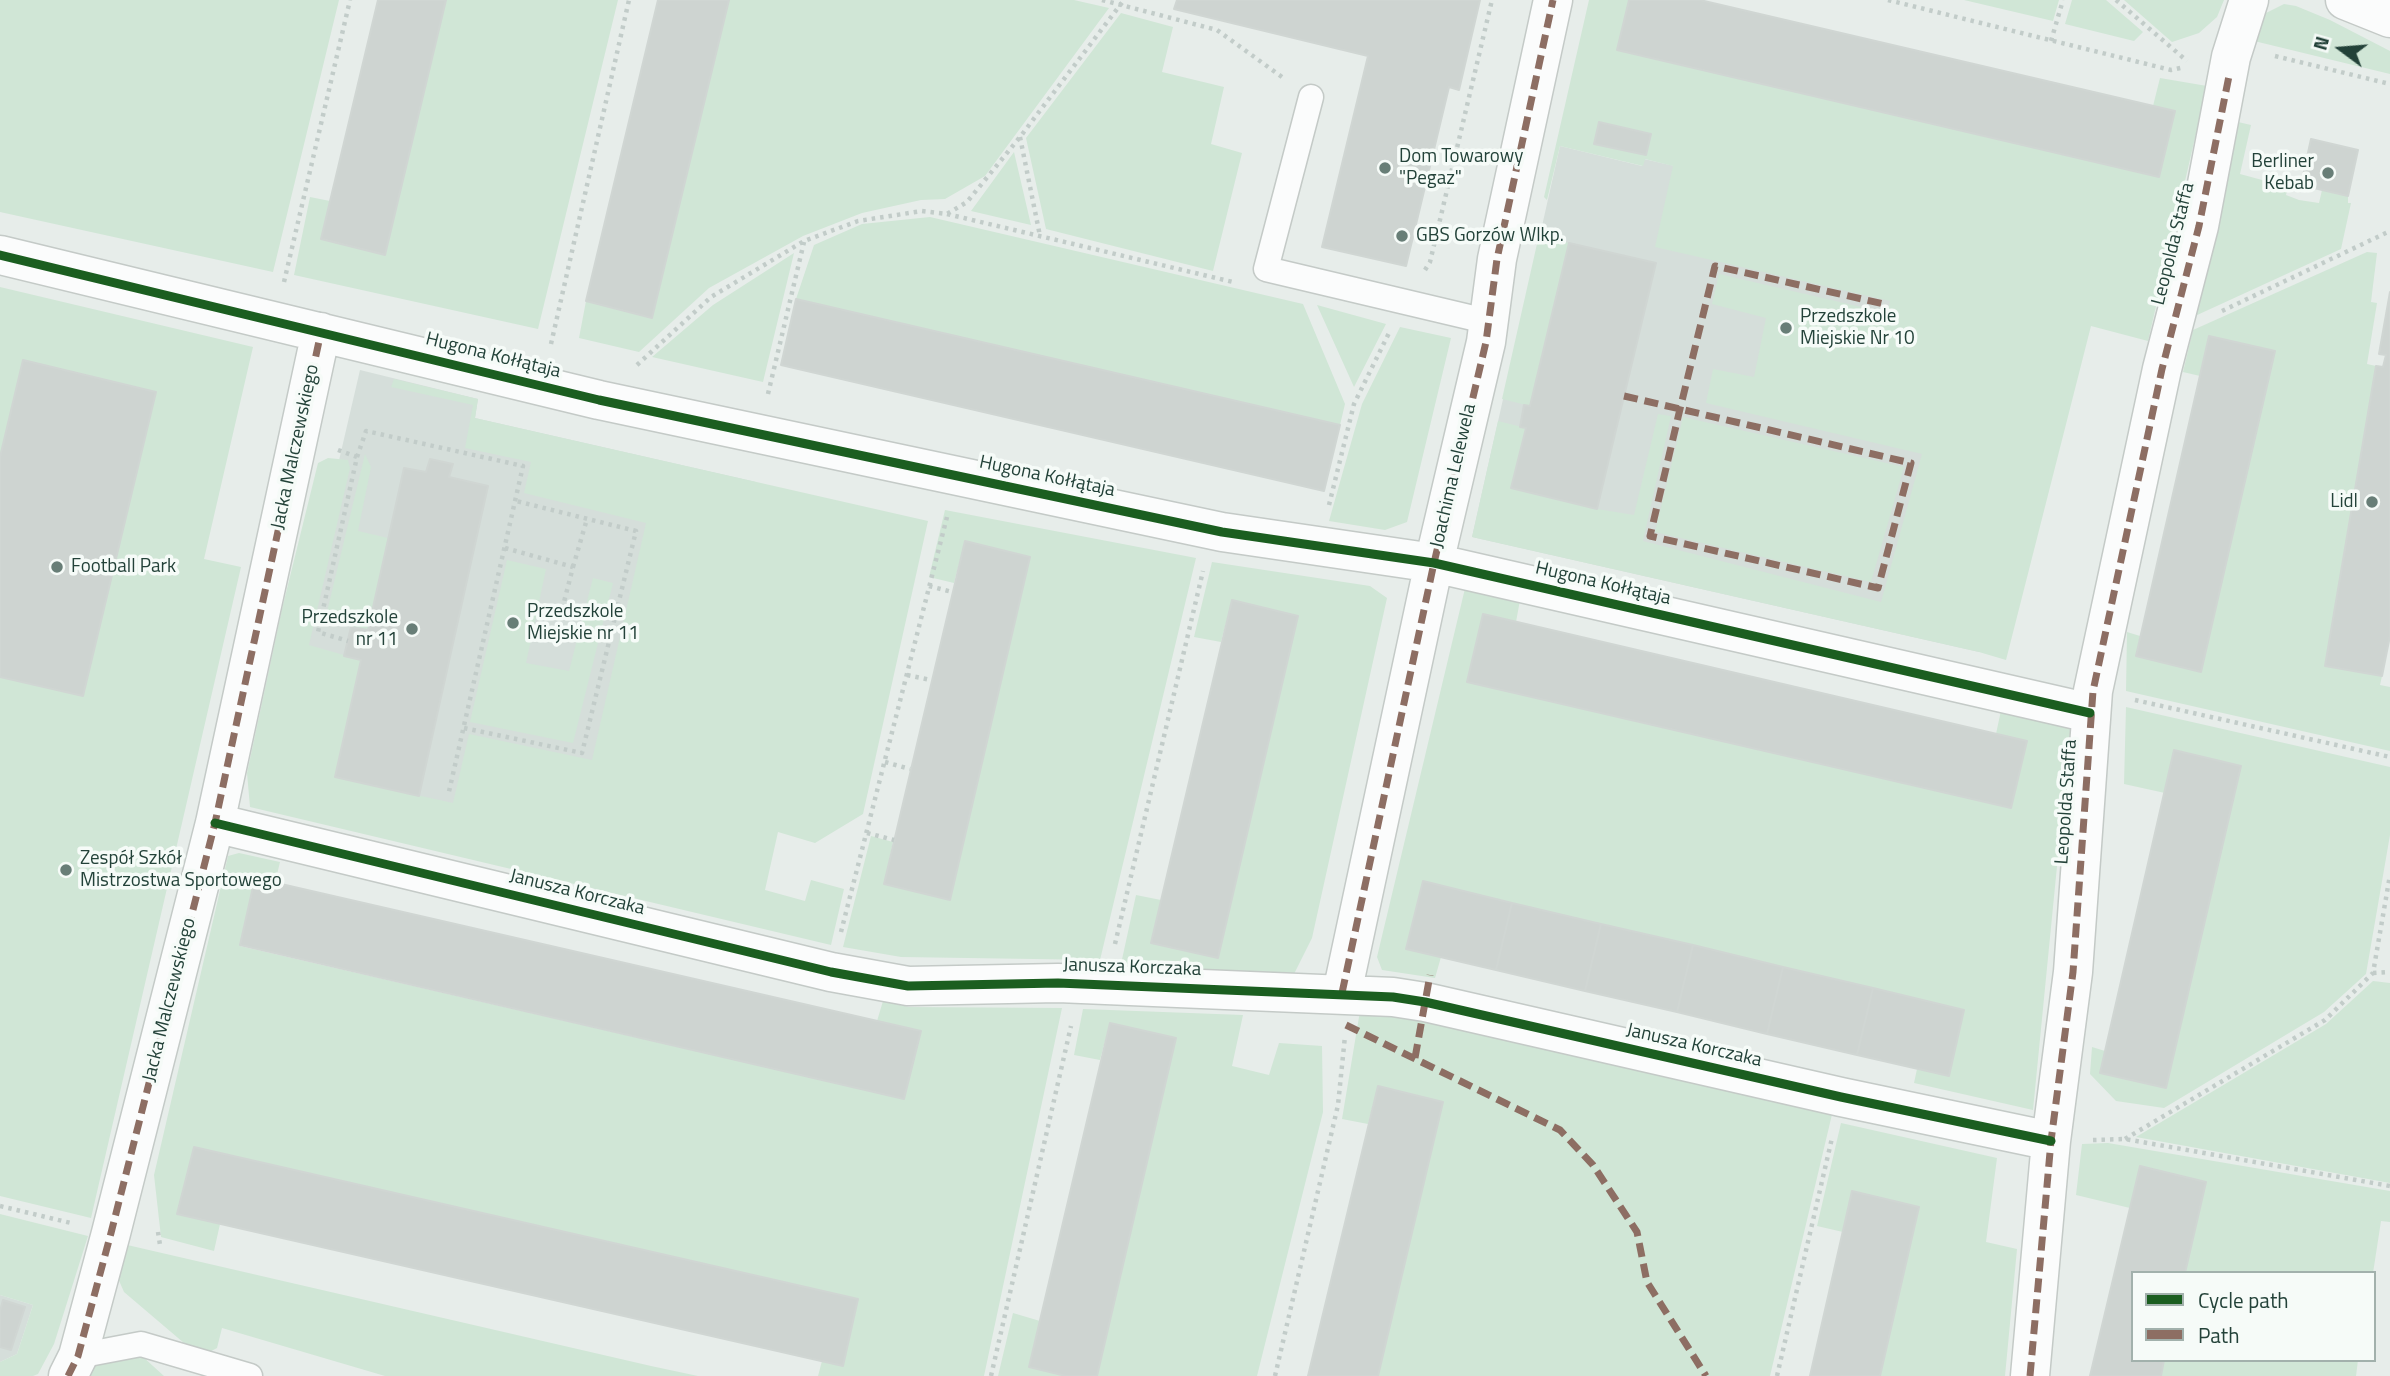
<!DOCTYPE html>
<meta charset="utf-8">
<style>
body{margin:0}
#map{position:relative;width:2390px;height:1376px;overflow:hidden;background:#e7edea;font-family:"Titillium Web",sans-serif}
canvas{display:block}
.legend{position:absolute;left:2131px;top:1271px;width:245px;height:91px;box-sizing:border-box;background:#f6fbf8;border:2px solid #a2b1ac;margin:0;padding:9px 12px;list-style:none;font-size:21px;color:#234239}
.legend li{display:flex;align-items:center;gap:14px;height:35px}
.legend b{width:35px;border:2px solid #a2b1ac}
.north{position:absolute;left:2306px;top:14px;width:70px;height:70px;-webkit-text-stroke:5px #f6fbf8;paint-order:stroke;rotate:286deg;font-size:19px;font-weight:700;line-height:28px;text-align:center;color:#234239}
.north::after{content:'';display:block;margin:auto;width:24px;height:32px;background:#234239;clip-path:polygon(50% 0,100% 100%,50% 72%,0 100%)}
</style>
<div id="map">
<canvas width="2390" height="1376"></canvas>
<ul class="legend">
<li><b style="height:9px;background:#1b5e20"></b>Cycle path</li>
<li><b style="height:9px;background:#8d6e63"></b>Path</li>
</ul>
<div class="north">N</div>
</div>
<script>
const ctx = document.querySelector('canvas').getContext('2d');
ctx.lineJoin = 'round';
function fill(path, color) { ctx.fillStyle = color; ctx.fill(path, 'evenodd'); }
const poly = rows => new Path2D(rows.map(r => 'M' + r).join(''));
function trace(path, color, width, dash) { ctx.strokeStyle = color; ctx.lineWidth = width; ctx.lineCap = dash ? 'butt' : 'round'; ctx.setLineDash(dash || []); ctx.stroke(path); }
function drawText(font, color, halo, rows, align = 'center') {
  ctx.font = font + ' "Titillium Web",sans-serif'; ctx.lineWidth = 7; ctx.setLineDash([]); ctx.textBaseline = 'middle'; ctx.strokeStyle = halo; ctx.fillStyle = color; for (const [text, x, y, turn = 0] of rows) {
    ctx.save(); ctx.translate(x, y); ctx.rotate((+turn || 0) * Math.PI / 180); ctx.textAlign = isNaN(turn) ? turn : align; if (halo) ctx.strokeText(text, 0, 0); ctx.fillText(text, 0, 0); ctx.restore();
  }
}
fill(poly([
 [1560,146,1642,166,1644,159,2071,257,1979,652,1472,537],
 [360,370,478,399,475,418,756,482,665,887,262,792],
 [0,1295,33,1305,17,1354,0,1362]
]), '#d5deda');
fill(poly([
 [0,0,339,0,273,272,0,212],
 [446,0,618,0,538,329,294,275,310,197,330,201,321,239,385,255],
 [729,0,1074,0,1109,8,985,176,945,199,921,200,862,213,803,236,709,288,639,352,579,338,586,301,652,318],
 [1589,0,1629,0,1617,50,2175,111,2153,106,2160,78,2207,86,2148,341,2091,326,2006,660,1979,652,1472,537,1498,421,1526,428,1511,488,1597,509,1634,515,1658,414,1671,416,1643,541,1881,602,1922,454,1706,403,1713,369,1754,377,1766,318,1712,304,1719,274,1887,313,1890,301,1655,247,1673,166,1645,159,1643,166,1560,146,1547,200,1544,197],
 [1964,0,2059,0,2053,21],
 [2072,0,2106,0,2143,32,2134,41,2065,24],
 [2124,0,2224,0,2217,17,2199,33,2172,42],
 [2284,4,2296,6,2330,20,2390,51,2390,74,2250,40,2264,14],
 [1121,13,1173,27,1162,72,1224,87,1211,144,1242,153,1213,271,1046,229,1026,138],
 [2238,122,2251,125,2240,174,2288,187,2286,195,2299,200,2319,203,2322,190,2348,196,2348,203,2351,203,2341,249,2195,316],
 [1014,152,1031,225,971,211],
 [930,217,1303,304,1345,404,1340,425,796,299,814,245,862,224],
 [1539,235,1569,243,1530,406,1502,399],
 [2367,252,2377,253,2371,302,2377,303,2367,364,2376,366,2325,666,2382,676,2380,685,2390,687,2390,751,2126,691,2127,632,2140,636,2136,656,2201,672,2275,352,2200,376,2183,372,2193,330],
 [794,253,763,382,652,357,713,305],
 [0,287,253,347,204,559,241,567,91,1218,0,1196,0,677,83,696,156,392,24,360,0,457],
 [1317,305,1386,324,1354,387],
 [1400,327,1451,338,1407,522,1385,530,1329,521,1362,404],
 [394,379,478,399,475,418,928,521,863,814,815,843,778,832,765,890,805,901,811,880,844,889,831,945,250,807,247,773,282,609,318,463,328,458,348,460,350,468,309,645,361,660,335,777,453,803,469,734,592,760,646,523,524,493,531,462,465,448,473,405,391,387],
 [1683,417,1904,467,1871,582,1655,532],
 [365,454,371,467,358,531,388,538,368,630,325,620],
 [945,510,1196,558,1100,960,901,957,843,947,871,836,893,842,884,884,1030,557,965,541,954,583,929,577],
 [507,560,546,569,526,663,569,671,593,578,613,583,573,743,470,722],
 [1212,562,1370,586,1387,598,1312,938,1292,978,1121,964,1136,895,1161,900,1297,616,1232,600,1221,642,1194,637],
 [1467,580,1522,589,1516,622,1483,615,1468,682,2011,808,2026,741,1996,734,2003,701,2071,724,2033,1110,1914,1083,1917,1069,1949,1076,1964,1010,1423,882,1407,949,1441,957,1435,978,1382,970,1377,957],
 [2126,707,2390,767,2390,835,2366,974,2324,1012,2164,1108,2116,1101,2090,1074,2092,1047,2105,1051,2101,1073,2166,1088,2241,767,2165,793,2124,784],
 [239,853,280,862,275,883,240,946,904,1099,921,1032,877,1021,883,1001,909,1007,1062,1008,984,1376,818,1376,822,1361,843,1365,858,1299,194,1147,177,1213,220,1224,214,1251,161,1237,154,1175,228,856],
 [2373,981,2390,983,2390,1183,2136,1137,2326,1024],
 [1361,1005,1834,1106,1770,1376,1378,1376,1443,1102,1378,1086,1368,1124,1342,1119],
 [1083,1009,1243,1015,1232,1066,1269,1075,1279,1043,1322,1046,1323,1112,1257,1376,1097,1376,1176,1038,1110,1023,1100,1060,1074,1055],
 [1841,1123,1997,1158,1986,1242,2017,1249,2005,1376,1880,1376,1919,1207,1853,1191,1843,1232,1817,1226],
 [2108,1143,2390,1191,2390,1222,2381,1221,2373,1273,2185,1273,2206,1182,2141,1166,2130,1208,2076,1195,2082,1144],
 [0,1214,88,1236,54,1344,38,1374,33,1376,0,1376,0,1362,17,1354,33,1305,0,1295],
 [123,1244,651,1366,698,1376,385,1376,222,1328,217,1348,202,1356,191,1349,124,1292,117,1276],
 [1013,1313,1040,1321,1029,1367,1066,1376,998,1376],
 [142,1356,164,1376,78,1376,81,1362],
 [2164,1360,2358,1360,2356,1376,2161,1376]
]), '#d0e6d6');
const building = poly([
 [378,0,446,0,385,255,321,239,378,0],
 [658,0,729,0,652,318,586,301,658,0],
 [1177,0,1480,0,1459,90,1449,87,1406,266,1322,247,1368,56,1174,9,1177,0],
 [1629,0,1700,0,2175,111,2159,177,1617,50,1629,0],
 [1599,122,1651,134,1646,155,1594,144,1599,122],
 [2311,139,2358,150,2348,196,2301,185,2311,139],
 [1569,243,1656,263,1597,509,1511,488,1526,428,1520,427,1524,405,1530,406,1569,243],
 [2390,292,2390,636,2382,676,2325,666,2376,366,2383,367,2386,355,2379,354,2390,292],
 [796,299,1340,425,1324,491,781,365,796,299],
 [2209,336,2275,351,2201,672,2136,656,2209,336],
 [23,360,156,392,83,696,0,677,0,457,23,360],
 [430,459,453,464,449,477,488,486,419,796,335,777,361,660,344,656,351,627,368,630,404,468,426,472,430,459],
 [965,541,1030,557,950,900,884,884,965,541],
 [1232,600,1298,616,1218,958,1151,943,1232,600],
 [1483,614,2027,741,2011,808,1467,682,1483,614],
 [2174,750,2241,766,2166,1088,2100,1073,2174,750],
 [255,878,921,1031,904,1099,240,945,255,878],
 [1423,881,1512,903,1496,970,1406,949,1423,881],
 [1512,903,1601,924,1585,991,1496,970,1512,903],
 [1601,924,1693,945,1677,1012,1585,991,1601,924],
 [1693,945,1783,967,1767,1034,1677,1012,1693,945],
 [1783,967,1873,988,1857,1055,1767,1034,1783,967],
 [1873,988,1964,1010,1949,1076,1857,1055,1873,988],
 [1110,1023,1176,1038,1097,1376,1066,1376,1029,1367,1110,1023],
 [1378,1086,1443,1102,1378,1376,1308,1376,1378,1086],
 [194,1147,858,1299,843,1366,177,1214,194,1147],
 [2140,1166,2206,1182,2185,1273,2133,1273,2133,1360,2164,1360,2161,1376,2090,1376,2140,1166],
 [1852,1191,1919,1207,1880,1376,1810,1376,1852,1191],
 [3,1300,25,1307,11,1350,0,1347,0,1311,3,1300]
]);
fill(building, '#ced4d1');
trace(building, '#d0d6d3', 2);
const lane = poly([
 [1311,97,1266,269,1490,322],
 [78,1356,141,1344,250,1376]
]);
const street = poly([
 [2345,0,2390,18],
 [0,255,599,400,1222,532,1434,563,2090,713],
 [215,823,831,972,908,986,1058,983,1393,997,1425,1002,1841,1097,2051,1141],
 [1342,993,1434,563,1486,342,1497,259,1553,0],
 [68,1376,78,1356,111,1233,215,823,321,332],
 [2030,1376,2051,1141,2073,972,2093,691,2162,369,2199,226,2231,57,2249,0]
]);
trace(lane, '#c4cac7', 27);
trace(street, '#c4cac7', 41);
trace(poly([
 [1102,0,1217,30,1282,77],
 [1888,0,2171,70,2185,67],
 [2116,0,2187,61],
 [2051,41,2063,0],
 [2275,56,2390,84],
 [1020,137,1040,236],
 [947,214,1233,282],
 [1425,270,1430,262,1492,0],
 [284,282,350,0],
 [2222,311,2390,231],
 [551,344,629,0],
 [637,365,711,297,804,241,858,221,922,211,947,214,967,202,1020,137,1124,0],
 [768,394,804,242],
 [338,450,357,457,318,632,348,641],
 [357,457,366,431,523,466,448,796],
 [1329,505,1354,404,1389,333],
 [505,548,573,567,556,633],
 [573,567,587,519],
 [929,586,952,592],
 [907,675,931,680],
 [2135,700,2390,757],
 [464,728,582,753,636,531,516,501],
 [885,762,910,769],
 [867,833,894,840],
 [841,932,947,517],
 [1115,944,1203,571],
 [2373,973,2390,972],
 [2125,1139,2325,1020,2373,973,2390,875],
 [2093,1140,2125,1139,2390,1186],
 [0,1206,71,1223],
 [158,1232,160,1245],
 [991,1376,1071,1026],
 [1275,1376,1338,1105,1345,1036],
 [1777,1376,1832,1138]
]), '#c2ccc9', 4.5, [3.5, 5]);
trace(lane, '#fbfcfc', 24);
trace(street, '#fbfcfc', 38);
trace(poly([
 [1624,396,1680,409,1911,463,1878,588,1650,536,1680,409,1715,266,1884,304],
 [1342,993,1434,563,1486,342,1497,259,1553,0],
 [1346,1025,1560,1130,1593,1165,1637,1232,1647,1282,1706,1376],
 [1415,1058,1430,975],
 [68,1376,78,1356,111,1233,215,823,321,332],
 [2030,1376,2051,1141,2073,972,2093,691,2162,369,2199,226,2229,76]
]), '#8d6e63', 7, [14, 7]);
trace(poly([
 [0,255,599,400,1222,532,1434,563,2090,713],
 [215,823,831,972,908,986,1058,983,1393,997,1425,1002,1841,1097,2051,1141]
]), '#1b5e20', 9);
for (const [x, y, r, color] of [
 [1385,168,7,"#687e77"],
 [2328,173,7,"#687e77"],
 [1402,236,7,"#687e77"],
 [1786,328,7,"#687e77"],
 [2372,502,7,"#687e77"],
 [57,567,7,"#687e77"],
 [513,623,7,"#687e77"],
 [412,629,7,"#687e77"],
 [66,870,7,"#687e77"]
]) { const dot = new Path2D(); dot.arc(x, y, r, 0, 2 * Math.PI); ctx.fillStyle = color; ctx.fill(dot); trace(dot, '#f6fbf8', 2.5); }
drawText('19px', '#234239', '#f6fbf8', [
 ["Dom Towarowy",1399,157],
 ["\"Pegaz\"",1399,179],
 ["Berliner",2314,162,"right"],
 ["Kebab",2314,184,"right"],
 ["GBS Gorzów Wlkp.",1416,236],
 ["Przedszkole",1800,317],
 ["Miejskie Nr 10",1800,339],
 ["Lidl",2358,502,"right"],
 ["Football Park",71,567],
 ["Przedszkole",527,612],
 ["Miejskie nr 11",527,634],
 ["Przedszkole",398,618,"right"],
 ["nr 11",398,640,"right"],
 ["Zespół Szkół",80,859],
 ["Mistrzostwa Sportowego",80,881]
], 'left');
drawText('19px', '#234239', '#f6fbf8', [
 ["Leopolda Staffa",2174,244,-76],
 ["Hugona Kołłątaja",493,356,14],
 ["Jacka Malczewskiego",296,447,-78],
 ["Joachima Lelewela",1454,476,-77],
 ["Hugona Kołłątaja",1047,477,12],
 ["Hugona Kołłątaja",1603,584,13],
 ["Leopolda Staffa",2067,802,-86],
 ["Janusza Korczaka",577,893,14],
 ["Janusza Korczaka",1132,968,2],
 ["Jacka Malczewskiego",170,1000,-76],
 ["Janusza Korczaka",1694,1046,13]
]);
</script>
